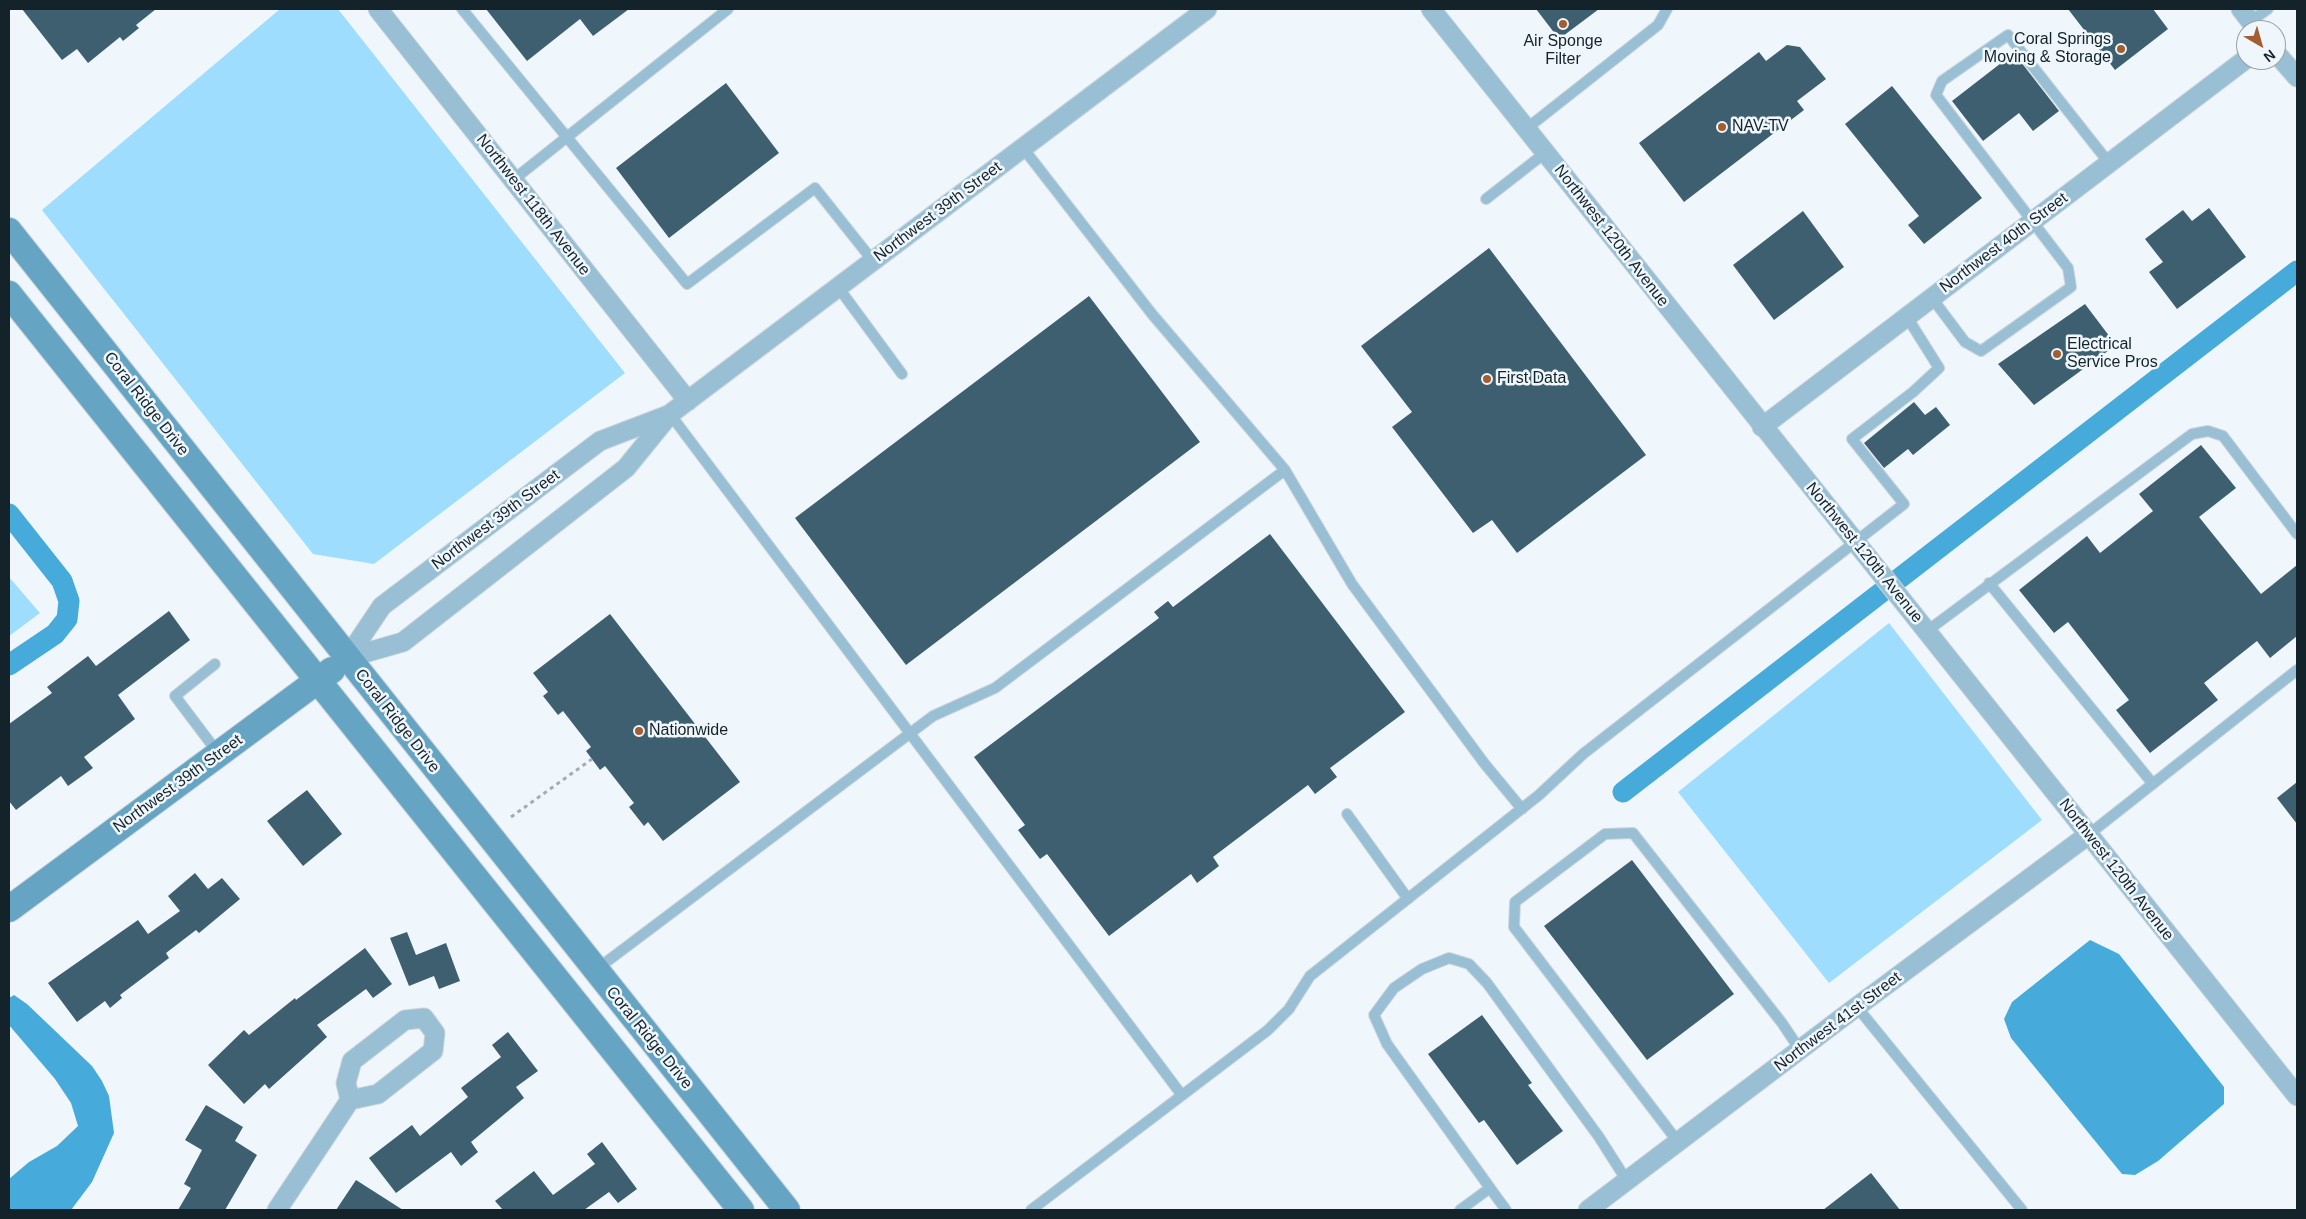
<!DOCTYPE html>
<style>
body{margin:0}
#map{position:relative;width:2306px;height:1219px;overflow:hidden;background:#f0f7fc;font-family:Arial,sans-serif}
canvas{display:block}
.frame{position:absolute;inset:0;border:10px solid #14232a;pointer-events:none}
.north{position:absolute;left:2236px;top:20px;width:50px;height:50px;box-sizing:border-box;background:#f0f7fc;border:1px solid #98a2a8;border-radius:50%;rotate:142deg;font-size:14px;font-weight:700;line-height:20px;text-align:center;color:#14232a}
.north::after{content:'';display:block;margin:auto;width:18px;height:22px;background:#a25d30;clip-path:polygon(50% 0,100% 100%,50% 72%,0 100%)}
</style>
<div id="map">
<canvas width="2306" height="1219"></canvas>
<div class="frame"></div>
<div class="north">N</div>
</div>
<script>
const ctx = document.querySelector('canvas').getContext('2d');
ctx.lineJoin = 'round';
function fill(path, color) { ctx.fillStyle = color; ctx.fill(path, 'evenodd'); }
const poly = rows => new Path2D(rows.map(r => 'M' + r).join(''));
function trace(path, color, width, dash) { ctx.strokeStyle = color; ctx.lineWidth = width; ctx.lineCap = dash ? 'butt' : 'round'; ctx.setLineDash(dash || []); ctx.stroke(path); }
function drawText(font, color, halo, rows, align = 'center') {
  ctx.font = font + ' Arial,sans-serif'; ctx.lineWidth = 5; ctx.setLineDash([]); ctx.textBaseline = 'middle'; ctx.strokeStyle = halo; ctx.fillStyle = color; for (const [text, x, y, turn = 0] of rows) {
    ctx.save(); ctx.translate(x, y); ctx.rotate((+turn || 0) * Math.PI / 180); ctx.textAlign = isNaN(turn) ? turn : align; if (halo) ctx.strokeText(text, 0, 0); ctx.fillText(text, 0, 0); ctx.restore();
  }
}
fill(poly([
 [280,9,338,9,625,373,374,564,313,554,42,210],
 [9,577,40,613,9,636],
 [1889,623,2042,820,1829,983,1678,792]
]), '#9fddfe');
fill(poly([
 [2090,940,2119,954,2224,1087,2224,1104,2158,1161,2135,1175,2122,1174,2011,1038,2004,1019,2012,1002],
 [14,995,27,1004,92,1066,102,1081,109,1096,114,1133,92,1182,71,1210,9,1210,9,1179,29,1162,57,1146,78,1126,71,1103,55,1079,9,1025,9,998]
]), '#46abda');
trace(poly([
 [9,514,62,581,69,601,67,619,55,634,9,665],
 [1623,792,2297,271]
]), '#46abda', 21);
fill(poly([
 [22,9,156,9,136,25,139,28,123,41,120,37,88,63,77,49,62,60],
 [486,9,629,9,593,36,580,19,527,61],
 [1536,9,1599,9,1559,39],
 [2068,9,2153,9,2168,29,2115,70],
 [1787,45,1800,47,1826,79,1797,101,1804,110,1684,202,1639,143,1759,52,1766,61],
 [2014,53,2059,111,2033,131,2019,113,1983,141,1952,101],
 [726,83,779,153,669,238,616,168],
 [1892,86,1982,198,1924,244,1908,225,1919,216,1845,124],
 [2209,208,2246,257,2177,309,2149,272,2163,262,2145,239,2183,210,2192,221],
 [1803,211,1844,267,1774,320,1733,265],
 [1489,248,1646,455,1517,553,1492,520,1473,533,1392,427,1412,412,1361,346],
 [1089,296,1200,442,906,665,795,518],
 [2085,304,2116,345,2034,405,1998,364],
 [1914,402,1925,415,1936,407,1950,425,1913,455,1908,449,1884,468,1864,443],
 [2201,445,2236,488,2199,517,2261,594,2297,565,2297,636,2270,658,2257,641,2204,683,2218,700,2150,753,2116,710,2129,700,2068,622,2054,633,2019,590,2087,536,2100,553,2153,511,2139,494],
 [1270,534,1405,712,1330,768,1337,777,1315,794,1308,785,1213,857,1219,866,1197,883,1191,874,1109,936,1047,854,1040,859,1018,830,1025,825,974,757,1159,618,1154,612,1168,601,1173,607],
 [169,611,190,640,118,695,135,719,84,757,93,768,68,786,61,776,16,810,9,801,9,724,52,693,47,687,88,656,96,666],
 [610,614,740,782,663,841,648,822,644,826,629,807,634,803,605,766,600,770,586,751,591,747,563,711,558,715,543,696,548,692,533,673],
 [2297,782,2297,824,2277,798],
 [307,790,342,834,303,866,267,821],
 [1632,860,1734,994,1647,1060,1544,926],
 [195,873,208,889,222,878,240,899,199,933,196,930,166,953,169,958,120,995,122,998,110,1008,105,1001,77,1022,48,983,138,920,148,934,180,911,168,896],
 [407,932,416,955,446,943,460,981,439,989,434,976,409,986,390,938],
 [365,948,392,984,373,998,366,989,317,1025,327,1037,269,1089,265,1084,244,1104,208,1065,244,1030,249,1035,295,998,296,1000],
 [1482,1015,1532,1083,1528,1085,1563,1131,1517,1165,1484,1120,1479,1123,1428,1054],
 [508,1032,538,1071,516,1087,524,1098,471,1142,478,1152,461,1166,451,1152,396,1193,369,1158,412,1125,420,1136,468,1097,461,1088,501,1057,492,1045],
 [206,1105,243,1127,235,1141,257,1155,225,1210,178,1210,191,1188,184,1184,202,1150,185,1140],
 [602,1142,637,1189,618,1203,609,1192,584,1210,503,1210,495,1201,534,1171,553,1195,595,1164,587,1154],
 [1871,1173,1900,1210,1823,1210],
 [356,1180,403,1210,336,1210]
]), '#3d5f70');
const lane = poly([
 [462,9,687,284,815,188,873,261],
 [2251,21,2268,9],
 [1526,129,1658,25,1667,9],
 [1023,148,1152,314,1285,470,1352,584,1484,763,1522,809],
 [513,180,728,9],
 [1486,199,1545,153],
 [838,287,902,374],
 [1932,298,1965,342,1981,351,2071,287,2068,268,1936,95,1942,81,2008,35,2109,163],
 [670,414,1181,1094],
 [1989,583,2153,784],
 [1927,631,2192,434,2208,431,2223,436,2297,534],
 [215,664,175,696,218,753],
 [1347,814,1408,899],
 [2088,835,2297,670],
 [597,969,933,716,995,688,1285,470],
 [1857,1007,2022,1210],
 [1678,1142,1514,927,1515,902,1605,834,1633,833,1782,1023,1800,1050],
 [1490,1188,1387,1044,1374,1015,1394,988,1422,969,1449,958,1469,964,1487,983,1599,1137,1627,1181],
 [1031,1210,1268,1030,1289,1009,1310,976,1539,795,1583,754,1904,504,1852,439,1913,392,1939,368,1907,317],
 [1460,1210,1490,1188,1506,1210]
]);
const street = poly([
 [378,9,688,401],
 [1431,9,2297,1096],
 [2241,9,2257,30],
 [2276,53,2297,77],
 [1762,427,2246,59],
 [347,658,403,642,626,468,670,414,1207,9],
 [347,658,382,606,600,441,668,415],
 [277,1210,350,1100,346,1083,352,1061,405,1020,424,1018,435,1033,433,1051,378,1094,350,1100],
 [1588,1210,1843,1017,2088,835]
]);
const secondary = poly([
 [9,231,787,1210],
 [9,294,741,1210],
 [9,909,332,670]
]);
trace(lane, '#cdd5da', 12);
trace(street, '#cdd5da', 21);
trace(secondary, '#cdd5da', 28);
trace(poly([
 [511,817,592,759]
]), '#a2acb2', 3, [4, 4]);
trace(lane, '#98bfd4', 10);
trace(street, '#98bfd4', 19);
trace(secondary, '#66a4c3', 26);
for (const [x, y, r, color] of [
 [1563,24,5,"#a25d30"],
 [2121,49,5,"#a25d30"],
 [1722,127,5,"#a25d30"],
 [2057,354,5,"#a25d30"],
 [1487,379,5,"#a25d30"],
 [639,731,5,"#a25d30"]
]) { const dot = new Path2D(); dot.arc(x, y, r, 0, 2 * Math.PI); ctx.fillStyle = color; ctx.fill(dot); trace(dot, '#f0f7fc', 2); }
drawText('16px', '#14232a', '#f0f7fc', [
 ["Coral Springs",2111,40,"right"],
 ["Moving & Storage",2111,58,"right"],
 ["Air Sponge",1563,42,"center"],
 ["Filter",1563,60,"center"],
 ["NAV-TV",1732,127],
 ["Electrical",2067,345],
 ["Service Pros",2067,363],
 ["First Data",1497,379],
 ["Nationwide",649,731]
], 'left');
drawText('16px', '#14232a', '#f0f7fc', [
 ["Northwest 118th Avenue",533,205,52],
 ["Northwest 39th Street",938,212,-37],
 ["Northwest 120th Avenue",1611,236,52],
 ["Northwest 40th Street",2004,243,-37],
 ["Coral Ridge Drive",146,404,52],
 ["Northwest 39th Street",496,520,-37],
 ["Northwest 120th Avenue",1864,553,51],
 ["Coral Ridge Drive",397,721,52],
 ["Northwest 39th Street",178,784,-36],
 ["Northwest 120th Avenue",2116,870,52],
 ["Northwest 41st Street",1838,1022,-37],
 ["Coral Ridge Drive",649,1038,51]
]);
</script>
